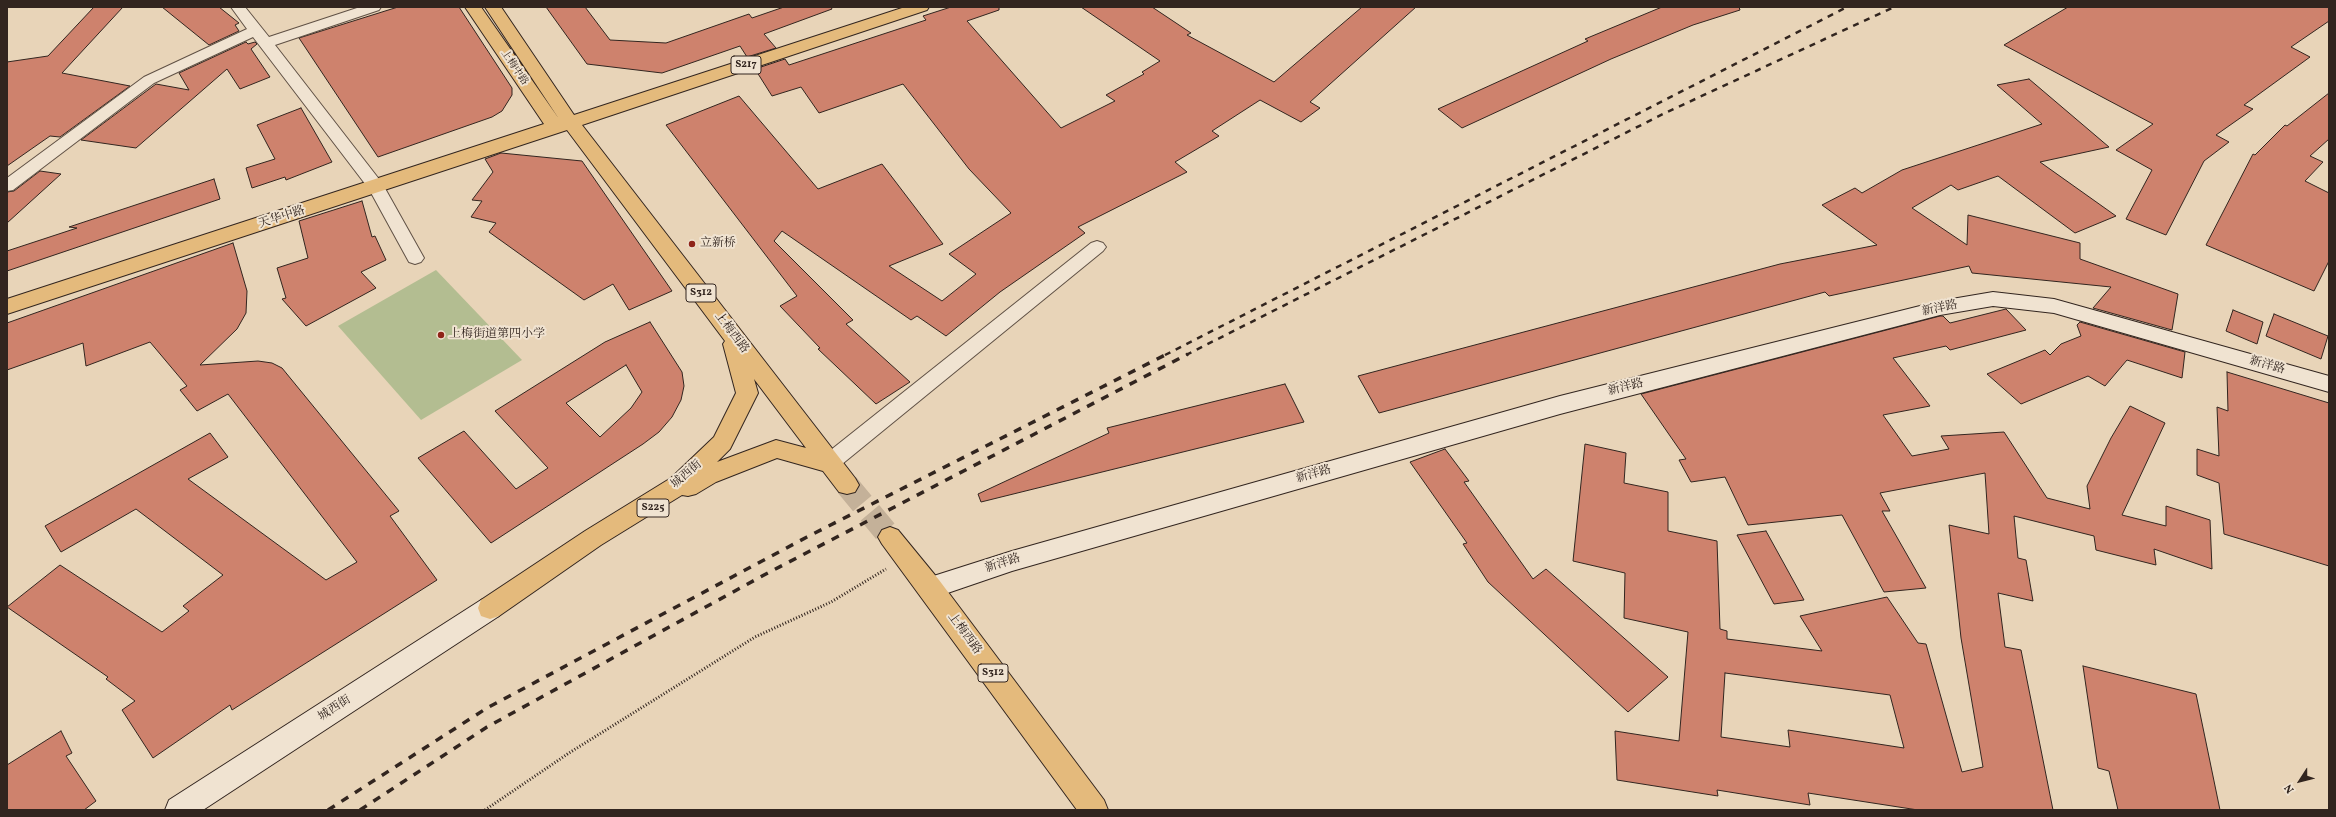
<!DOCTYPE html>
<meta charset="utf-8">
<style>
body{margin:0}
#map{position:relative;width:2336px;height:817px;overflow:hidden;background:#e8d4b8;font-family:Vollkorn,serif}
canvas{display:block}
.frame{position:absolute;inset:0;border:8px solid #32251f;pointer-events:none}
.north{position:absolute;left:2280px;top:761px;width:40px;height:40px;-webkit-text-stroke:3px #f0e3d1;paint-order:stroke;rotate:234deg;font-size:11px;font-weight:700;line-height:16px;text-align:center;color:#32251f}
.north::after{content:'';display:block;margin:auto;width:14px;height:18px;background:#32251f;clip-path:polygon(50% 0,100% 100%,50% 72%,0 100%)}
</style>
<div id="map">
<canvas width="2336" height="817"></canvas>
<div class="frame"></div>
<div class="north">N</div>
</div>
<script>
const ctx = document.querySelector('canvas').getContext('2d');
ctx.lineJoin = 'round';
function fill(path, color) { ctx.fillStyle = color; ctx.fill(path, 'evenodd'); }
const poly = rows => new Path2D(rows.map(r => 'M' + r).join(''));
function trace(path, color, width, dash) { ctx.strokeStyle = color; ctx.lineWidth = width; ctx.lineCap = dash ? 'butt' : 'round'; ctx.setLineDash(dash || []); ctx.stroke(path); }
function drawText(font, color, halo, rows, align = 'center') {
  ctx.font = font + ' Vollkorn,"Noto Serif SC",serif'; ctx.lineWidth = 4; ctx.setLineDash([]); ctx.textBaseline = 'middle'; ctx.strokeStyle = halo; ctx.fillStyle = color; for (const [text, x, y, turn = 0] of rows) {
    ctx.save(); ctx.translate(x, y); ctx.rotate((+turn || 0) * Math.PI / 180); ctx.textAlign = isNaN(turn) ? turn : align; if (halo) ctx.strokeText(text, 0, 0); ctx.fillText(text, 0, 0); ctx.restore();
  }
}
fill(poly([
 [436,270,522,360,421,420,338,326]
]), '#b3bd91');
const building = poly([
 [94,7,123,7,62,73,130,86,60,137,50,136,7,166,7,62,48,56,94,7],
 [162,7,219,7,239,23,235,25,239,31,209,45,162,7],
 [398,7,459,7,512,88,512,95,502,111,492,117,378,157,299,38,398,7],
 [546,7,585,7,610,40,666,43,749,14,752,18,784,7,831,7,832,9,764,34,776,48,747,57,740,46,662,73,587,64,546,7],
 [951,7,999,7,999,10,967,21,1061,128,1115,101,1106,95,1144,74,1142,72,1160,61,1081,7,1152,7,1191,33,1187,35,1274,82,1362,7,1416,7,1310,102,1320,108,1301,122,1260,100,1212,131,1219,136,1175,162,1187,172,1078,227,1085,233,1000,292,946,336,917,316,911,320,782,231,774,241,853,320,846,324,910,382,876,404,818,349,820,348,780,306,797,296,666,125,739,96,818,189,882,164,943,244,889,266,942,301,976,274,949,254,1011,213,969,169,903,84,819,113,801,87,772,96,755,69,785,59,789,65,926,20,923,16,951,7],
 [1662,7,1739,7,1740,10,1693,25,1611,59,1462,128,1438,109,1588,41,1585,39,1662,7],
 [2068,7,2329,7,2329,21,2291,47,2310,57,2244,105,2253,109,2216,135,2229,142,2204,161,2166,235,2126,219,2152,170,2116,150,2153,124,2004,45,2068,7],
 [246,42,248,44,255,42,257,44,251,49,270,77,240,89,227,69,136,148,81,140,156,84,189,90,179,73,246,42],
 [2029,79,2109,147,2040,162,2116,216,2075,233,1998,176,1958,190,1951,185,1912,208,1967,245,1968,215,2080,243,2080,259,2178,294,2172,330,2093,308,2111,287,1972,273,1969,266,1829,296,1825,292,1379,413,1358,376,1780,264,1877,245,1822,205,1855,188,1862,193,1902,170,2042,124,1997,85,2029,79],
 [2329,93,2329,139,2310,156,2323,162,2305,181,2329,193,2329,261,2314,291,2206,245,2253,154,2255,155,2285,125,2287,126,2329,93],
 [301,108,332,162,286,180,285,177,252,188,246,168,275,159,257,125,301,108],
 [501,153,582,161,672,291,629,310,613,284,584,300,489,232,496,223,471,217,482,201,472,200,493,172,485,159,501,153],
 [40,171,61,174,7,223,7,192,14,191,40,171],
 [214,179,220,199,7,271,7,251,77,228,69,227,214,179],
 [362,201,372,237,375,236,386,260,361,272,376,288,306,326,282,299,286,298,277,268,308,258,299,221,362,201],
 [233,243,247,291,246,313,237,329,200,365,258,361,272,363,282,368,399,511,390,516,437,580,232,710,230,705,153,758,122,710,135,701,106,679,108,677,7,607,60,565,162,632,189,611,183,606,223,575,136,509,61,552,45,526,210,433,228,457,188,479,326,580,357,562,228,394,197,411,180,390,187,386,150,342,86,366,83,343,7,370,7,323,233,243],
 [2006,309,2026,330,1950,350,1946,346,1893,358,1930,406,1883,415,1912,456,1949,449,1941,436,2004,432,2047,498,2090,509,2087,486,2111,438,2130,406,2165,423,2122,515,2166,526,2166,506,2210,520,2212,569,2154,549,2156,565,2096,550,2094,536,2014,516,2018,558,2026,560,2033,601,1998,593,2005,647,2021,650,2053,810,1918,810,1808,793,1810,805,1717,790,1718,796,1617,780,1615,731,1679,741,1688,632,1624,618,1625,573,1573,561,1585,444,1626,453,1624,483,1668,492,1668,531,1717,541,1720,629,1727,631,1727,639,1822,651,1800,616,1887,597,1918,643,1926,644,1962,772,1983,767,1961,638,1949,525,1989,534,1985,473,1880,493,1890,511,1882,511,1926,588,1884,592,1842,515,1748,525,1725,477,1691,482,1679,460,1686,459,1641,394,1940,316,1943,316,1950,323,2006,309],
 [1725,673,1890,695,1904,748,1788,730,1790,747,1721,737,1725,673],
 [2233,310,2263,322,2257,344,2226,331,2233,310],
 [2274,314,2328,336,2321,359,2266,336,2274,314],
 [650,322,682,372,684,386,681,400,672,417,659,432,643,444,491,543,418,458,464,431,516,489,548,468,495,411,605,342,650,322],
 [626,365,642,392,631,408,600,437,566,403,626,365],
 [2080,322,2185,352,2182,378,2127,360,2105,386,2088,376,2021,404,1987,374,2045,350,2050,355,2061,344,2081,336,2077,325,2080,322],
 [2227,372,2329,403,2329,566,2224,534,2219,483,2197,475,2197,449,2219,456,2217,407,2228,411,2227,372],
 [1285,384,1304,422,981,502,978,494,1109,433,1107,428,1285,384],
 [1445,449,1469,481,1464,482,1533,579,1546,569,1668,677,1628,712,1488,582,1463,544,1467,543,1410,462,1445,449],
 [1766,531,1804,600,1774,604,1737,535,1766,531],
 [2083,666,2196,694,2220,810,2118,810,2109,771,2098,768,2083,666],
 [61,731,72,753,66,756,96,801,84,810,7,810,7,765,61,731]
]);
fill(building, '#ce826d');
trace(building, '#32251f', 1);
trace(poly([
 [847,485,890,537]
]), '#c4b199', 24, [24, 12]);
const street = poly([
 [231,7,245,7,269,37,360,7,381,7,379,10,275,45,382,183,424,258,421,262,415,264,409,262,369,189,253,37,154,83,13,190,7,191,7,178,144,77,247,29,231,7],
 [1097,241,1103,243,1106,247,1103,251,836,469,829,471,822,469,819,463,822,457,1091,243,1097,241]
]);
const secondary = poly([
 [1993,292,2054,299,2329,376,2329,392,2054,313,1993,306,1940,315,1560,414,1012,571,930,599,921,596,918,588,921,580,1012,551,1560,396,1940,301,1993,292],
 [490,597,499,600,502,608,499,616,203,810,165,810,169,800,481,600,490,597]
]);
const primary = poly([
 [465,7,481,7,559,119,485,7,501,7,574,115,905,7,929,7,927,10,582,125,855,478,859,485,855,492,847,494,839,492,823,471,777,458,716,482,696,494,688,496,682,495,601,545,499,616,490,619,481,616,478,608,481,600,585,531,671,478,714,437,736,393,723,344,725,341,567,130,7,314,7,299,544,124,465,7],
 [754,379,806,448,776,440,717,462,730,449,758,393,754,379],
 [890,527,898,530,939,580,1104,800,1108,810,1077,810,882,544,878,537,882,530,890,527]
]);
trace(street, '#605145', 2);
trace(secondary, '#32251f', 2);
trace(primary, '#32251f', 2);
trace(poly([
 [485,810,569,753,755,637,831,602,886,569]
]), '#32251f', 3, [1, 2]);
fill(street, '#f0e3d1');
fill(secondary, '#f0e3d1');
fill(primary, '#e4ba7c');
trace(poly([
 [1165,355,1847,7],
 [1186,355,1665,113,1894,7]
]), '#32251f', 2.5, [6, 6]);
trace(poly([
 [328,810,487,708,807,537,1167,354],
 [360,810,487,727,764,575,1188,354]
]), '#32251f', 3.5, [8, 8]);
for (const [x, y, r, color] of [
 [692,244,4,"#8f2418"],
 [441,335,4,"#8f2418"]
]) { const dot = new Path2D(); dot.arc(x, y, r, 0, 2 * Math.PI); ctx.fillStyle = color; ctx.fill(dot); trace(dot, '#f0e3d1', 1.5); }
drawText('10px', '#32251f', '#f0e3d1', [
 ["上梅中路",514,68,56]
]);
for (const [x, y, w] of [
 [746,65,30],
 [701,293,30],
 [653,508,32],
 [993,673,30]
]) { const box = new Path2D(); box.roundRect(x - w / 2, y - 9, w, 18, 3); ctx.fillStyle = '#f0e3d1'; ctx.fill(box); trace(box, '#32251f', 1); }
drawText('bold 11px', '#32251f', null, [
 ["S217",746,65],
 ["S312",701,293],
 ["S225",653,508],
 ["S312",993,673]
]);
drawText('12px', '#32251f', '#f0e3d1', [
 ["天华中路",282,218,-18],
 ["新洋路",1940,309,-12],
 ["上梅西路",731,333,53],
 ["新洋路",2267,366,16],
 ["新洋路",1626,388,-14],
 ["城西街",687,475,-41],
 ["新洋路",1314,475,-16],
 ["新洋路",1003,564,-18],
 ["上梅西路",964,634,54],
 ["城西街",335,709,-33]
]);
drawText('12px', '#32251f', '#f0e3d1', [
 ["立新桥",700,244],
 ["上梅街道第四小学",449,335]
], 'left');
</script>
